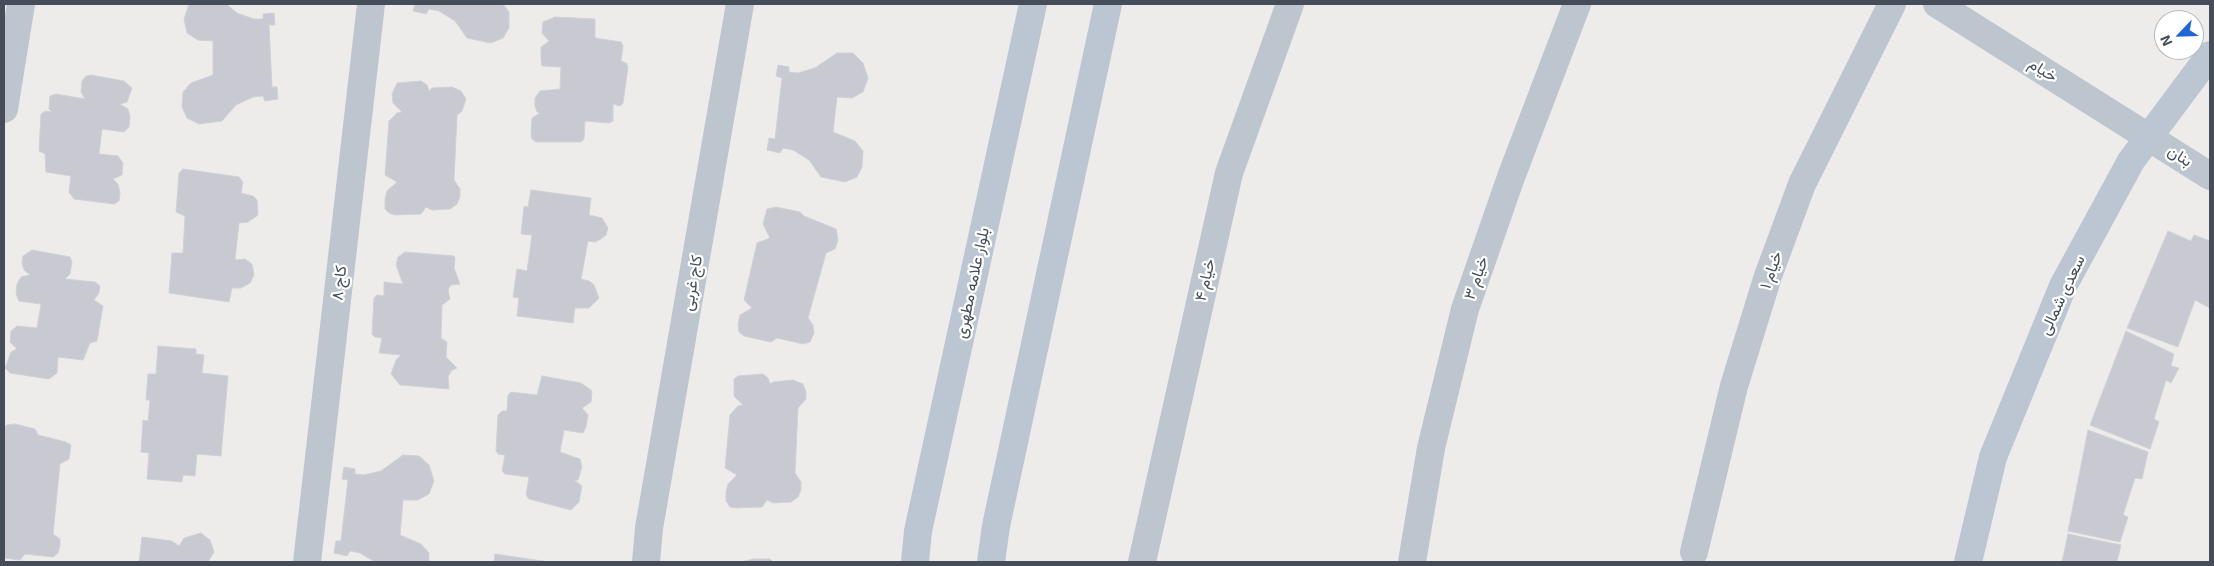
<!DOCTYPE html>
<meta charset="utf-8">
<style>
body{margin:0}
#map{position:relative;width:2214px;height:566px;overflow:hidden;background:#eeeceb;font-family:"Exo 2",sans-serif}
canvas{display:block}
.frame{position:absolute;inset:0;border:5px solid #454e58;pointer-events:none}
.north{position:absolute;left:2154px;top:10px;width:50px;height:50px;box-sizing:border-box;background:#fff;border:1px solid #b5b8bc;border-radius:50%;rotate:246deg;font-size:14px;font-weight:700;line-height:20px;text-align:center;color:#454e58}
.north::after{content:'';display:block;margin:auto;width:18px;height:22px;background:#1f65d5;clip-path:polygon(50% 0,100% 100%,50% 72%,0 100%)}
</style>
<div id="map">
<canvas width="2214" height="566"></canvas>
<div class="frame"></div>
<div class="north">N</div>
</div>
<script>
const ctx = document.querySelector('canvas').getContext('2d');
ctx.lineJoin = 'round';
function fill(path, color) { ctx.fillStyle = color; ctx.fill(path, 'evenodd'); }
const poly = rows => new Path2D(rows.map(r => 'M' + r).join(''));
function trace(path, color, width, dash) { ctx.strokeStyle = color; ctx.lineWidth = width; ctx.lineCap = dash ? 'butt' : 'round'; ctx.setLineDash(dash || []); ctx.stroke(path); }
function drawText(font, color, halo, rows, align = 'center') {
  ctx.font = font + ' "Exo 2",Vazirmatn,sans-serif'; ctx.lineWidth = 4.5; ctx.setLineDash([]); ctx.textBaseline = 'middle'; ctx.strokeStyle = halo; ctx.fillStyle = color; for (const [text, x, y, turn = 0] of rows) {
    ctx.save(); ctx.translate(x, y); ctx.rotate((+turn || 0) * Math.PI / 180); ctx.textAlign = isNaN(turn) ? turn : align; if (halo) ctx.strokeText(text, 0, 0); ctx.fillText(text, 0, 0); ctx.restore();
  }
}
const building = poly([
 [189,4,226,4,237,13,254,19,263,19,263,14,274,13,275,25,269,25,272,87,277,87,278,99,265,101,263,96,253,97,236,105,222,121,199,124,187,118,182,107,183,92,191,83,213,75,213,41,198,40,187,33,184,19,189,4],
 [415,4,503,4,509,12,509,28,503,38,491,43,467,38,455,21,439,11,429,9,426,14,413,11,415,4],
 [555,17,595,19,595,38,621,42,623,46,621,61,626,63,628,67,623,103,620,106,613,104,613,121,609,123,585,121,584,139,581,142,536,142,532,139,531,134,532,118,540,113,537,112,535,106,535,98,540,91,560,89,561,67,542,66,541,59,541,47,549,41,542,33,543,22,555,17],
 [837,53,853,53,863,63,868,78,863,92,852,98,837,97,833,132,855,141,863,151,862,167,857,177,845,182,821,177,809,160,793,150,783,148,780,153,767,150,769,138,775,139,782,78,776,76,778,65,789,67,789,72,798,73,815,68,837,53],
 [91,75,124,81,132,88,127,102,120,104,128,109,130,117,129,127,124,132,102,129,99,154,118,156,123,163,122,175,113,179,118,184,120,193,119,201,114,204,74,199,69,192,71,176,46,172,45,154,39,151,41,114,45,111,52,112,49,109,50,96,56,94,85,99,81,92,82,81,86,76,91,75],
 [421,81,427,85,429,91,432,88,452,87,461,91,466,99,462,111,457,115,454,180,460,189,460,196,457,204,450,209,432,210,426,207,421,214,395,215,389,213,385,209,385,199,387,191,397,182,385,175,389,121,397,113,402,112,393,103,392,94,397,83,421,81],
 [183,169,239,177,243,182,241,193,253,196,257,200,258,215,248,222,239,223,235,260,245,259,252,264,254,275,250,283,241,288,232,288,229,302,169,293,172,253,183,253,185,216,176,212,179,173,183,169],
 [531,190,591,198,589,215,602,218,608,228,606,235,601,239,595,242,588,241,581,279,589,281,594,285,599,298,589,308,575,308,573,323,517,316,519,298,513,297,517,269,527,271,532,235,521,234,524,206,528,207,531,190],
 [776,207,800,212,804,216,836,229,838,240,835,249,826,253,808,318,813,325,814,333,810,342,803,344,777,338,771,342,744,336,739,332,738,325,740,315,752,308,744,300,757,243,770,238,763,224,767,209,776,207],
 [2168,231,2191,241,2194,235,2210,241,2210,308,2195,300,2178,347,2127,328,2168,231],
 [32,250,70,257,72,262,70,274,65,279,95,282,100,286,99,293,94,300,103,306,97,341,90,343,83,360,58,357,57,373,49,379,10,373,5,368,11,352,17,349,10,342,11,331,17,326,37,328,41,304,19,301,16,294,17,284,21,277,30,275,24,270,22,263,23,256,32,250],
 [405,252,454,256,455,259,454,268,460,284,451,285,448,290,450,299,442,305,441,338,447,342,446,357,457,368,451,371,448,377,449,389,400,385,391,374,396,360,401,355,379,353,382,338,375,337,372,334,374,298,377,295,384,296,384,282,403,284,396,265,398,257,405,252],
 [2126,331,2174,354,2171,366,2179,368,2171,383,2166,380,2154,419,2159,422,2150,449,2090,425,2126,331],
 [158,346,196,349,196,354,204,355,202,373,228,376,221,456,197,454,195,476,183,475,182,482,147,479,149,453,141,452,143,420,148,421,150,400,146,400,148,374,156,374,158,346],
 [763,374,768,378,770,384,773,382,793,380,803,384,806,392,806,399,798,408,795,473,801,482,801,490,798,497,791,502,773,503,767,500,762,507,736,508,730,507,726,501,726,492,728,484,737,475,725,468,730,415,738,406,743,405,734,396,734,379,738,376,763,374],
 [542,376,581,383,592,391,591,402,582,408,588,415,586,427,583,433,564,430,560,452,580,459,582,467,578,480,574,480,582,486,579,502,571,510,529,499,526,495,529,477,505,474,502,471,505,455,498,454,496,451,498,415,502,411,507,411,508,395,511,392,537,395,542,376],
 [15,424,35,429,38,435,66,442,71,445,69,459,60,464,53,534,60,539,60,546,58,553,53,557,25,554,20,560,4,558,4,427,7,425,15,424],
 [2088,430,2148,452,2142,479,2135,478,2123,515,2128,517,2120,542,2068,531,2088,430],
 [403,455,419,456,429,465,434,481,429,494,418,500,403,500,400,535,421,544,429,553,429,562,375,562,360,553,350,551,347,556,334,553,336,541,341,541,348,480,342,479,344,467,355,469,355,474,364,475,381,471,403,455],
 [201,533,210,540,214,552,208,562,139,562,142,537,172,541,179,546,184,538,201,533],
 [2068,534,2121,545,2117,562,2062,562,2068,534],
 [495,554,549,562,494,562,495,554],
 [753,559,770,559,773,562,741,562,753,559]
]);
fill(building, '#c9cad1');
trace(building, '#d0d1d7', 1);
trace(poly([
 [1937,4,2210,176],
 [4,109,21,4],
 [1694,552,1734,386,1768,276,1802,184,1892,4],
 [307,562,371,4],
 [646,562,649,528,740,4],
 [1142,562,1229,173,1290,4],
 [1412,562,1431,448,1465,309,1511,177,1577,4]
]), '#bdc5ce', 28);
trace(poly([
 [915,562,918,531,1033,4],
 [991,562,996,526,1108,4],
 [1968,562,1993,457,2063,286,2131,161,2210,55]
]), '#bcc6d2', 28);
drawText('16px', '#454e58', '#fff', [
 ["خیام",2043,70,32],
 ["بنان",2180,156,32],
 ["خیام ۱",1771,270,-71],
 ["خیام ۳",1476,278,-71],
 ["خیام ۴",1205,280,-77],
 ["کاج ۸",339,283,-83],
 ["کاج غربی",692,283,-80],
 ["بلوار علامه مطهری",972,283,-78],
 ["سعدی شمالی",2062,295,-65]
]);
</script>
